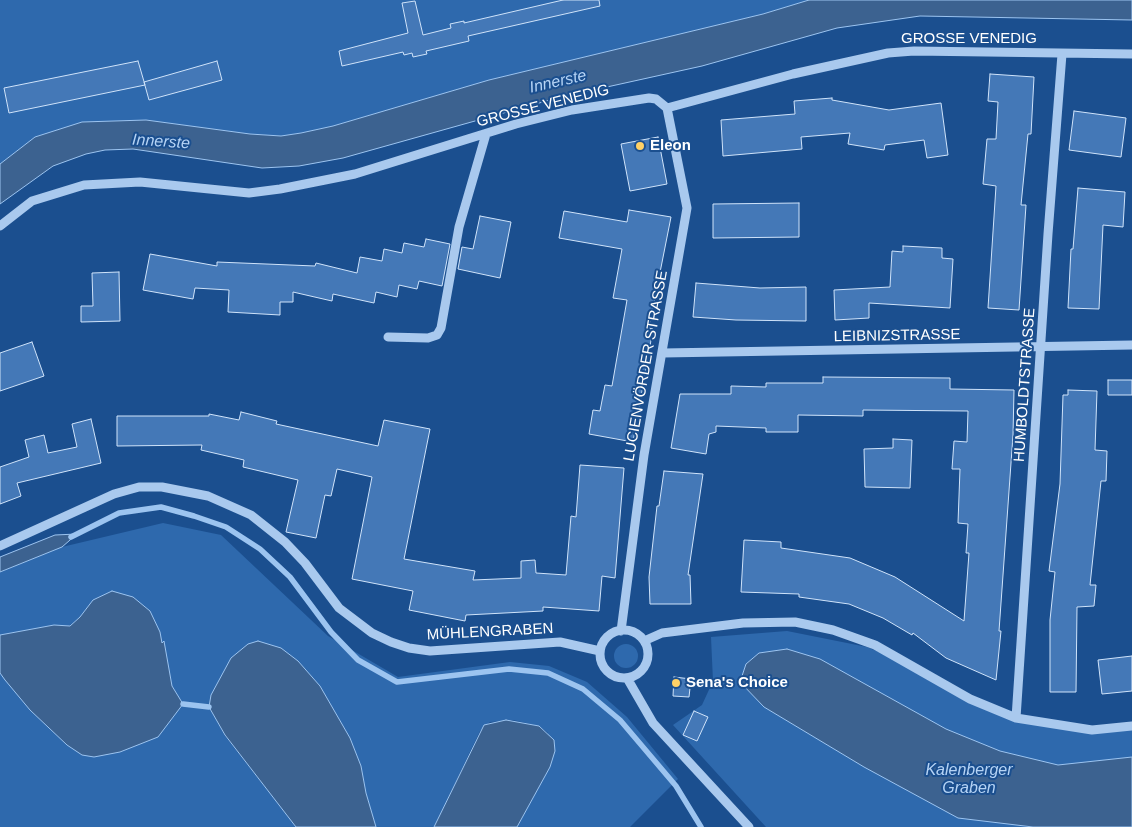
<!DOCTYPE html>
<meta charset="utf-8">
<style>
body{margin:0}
canvas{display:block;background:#1b4f8f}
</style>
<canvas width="1132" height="827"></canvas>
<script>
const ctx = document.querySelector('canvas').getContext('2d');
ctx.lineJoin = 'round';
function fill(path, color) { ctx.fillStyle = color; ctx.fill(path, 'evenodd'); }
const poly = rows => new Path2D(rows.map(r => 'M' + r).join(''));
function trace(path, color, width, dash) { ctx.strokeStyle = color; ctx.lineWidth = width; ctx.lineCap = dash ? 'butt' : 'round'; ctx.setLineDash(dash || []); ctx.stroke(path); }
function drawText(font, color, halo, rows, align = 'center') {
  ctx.font = font + ' Arial,sans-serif'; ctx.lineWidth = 4; ctx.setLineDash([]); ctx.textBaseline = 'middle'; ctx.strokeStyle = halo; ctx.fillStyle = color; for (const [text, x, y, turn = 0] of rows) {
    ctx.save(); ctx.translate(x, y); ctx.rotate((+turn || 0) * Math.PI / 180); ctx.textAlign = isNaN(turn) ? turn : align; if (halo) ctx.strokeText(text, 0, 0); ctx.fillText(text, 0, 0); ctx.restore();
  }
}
fill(poly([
 [0,0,809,0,763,14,489,80,333,126,301,133,281,136,250,134,146,120,82,122,35,137,0,164],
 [163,523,221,535,328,636,398,677,510,662,549,666,587,682,627,717,678,779,630,827,517,827,532,800,548,733,539,726,513,720,490,722,480,731,434,827,376,827,366,793,361,766,350,738,320,686,298,661,281,649,258,641,211,695,209,707,225,736,296,827,0,827,0,673,30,710,67,745,107,754,120,752,183,704,172,686,166,655,153,619,150,611,142,605,93,600,80,617,69,626,54,625,0,635,0,572,62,547],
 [787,631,867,647,910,665,1016,719,1093,733,1132,729,1132,827,766,827,673,725,702,705,713,681,711,637],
 '614 656a12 12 0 1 1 24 0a12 12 0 1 1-24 0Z'
]), '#2e69ad');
const water = poly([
 [809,0,1132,0,1132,20,920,16,837,28,702,66,557,98,343,158,299,166,262,168,133,149,105,150,86,154,53,166,0,204,0,164,35,137,82,122,146,120,250,134,281,136,301,133,333,126,489,80,763,14,809,0],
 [77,534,62,547,0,572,0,557,55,535,77,534],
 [112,591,133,597,150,611,160,632,162,643,164,641,172,686,183,704,158,737,120,752,94,757,82,755,67,745,30,710,5,680,0,673,0,635,54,625,70,626,80,617,93,600,112,591],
 [258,641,281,648,298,661,320,686,350,738,361,766,366,793,376,827,296,827,225,735,209,707,211,695,231,658,248,644,258,641],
 [787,649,820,659,946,729,1000,751,1058,765,1132,757,1132,827,1033,827,958,818,864,767,764,707,740,682,746,664,759,653,787,649],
 [506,720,539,726,554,740,555,751,550,767,517,827,434,827,484,725,506,720]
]);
fill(water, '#3c6290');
trace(water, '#9cc4f0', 1);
trace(poly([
 [71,537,119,513,161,507,194,516,226,527,260,549,290,577,331,632,358,660,397,682,509,669,548,673,583,689,620,720,676,786,701,827],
 [183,704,209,707]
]), '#9cc4f0', 5.5);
const building = poly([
 [563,0,599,0,600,6,468,36,469,41,426,51,427,54,413,57,412,53,404,55,403,52,342,66,339,51,408,33,402,3,415,1,423,35,451,28,450,24,464,21,464,23,563,0],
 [138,61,145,85,9,113,4,88,138,61],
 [217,61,222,80,149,100,144,82,217,61],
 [990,74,1034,77,1031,134,1028,134,1021,205,1026,205,1019,310,988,308,996,186,983,184,987,139,996,139,998,102,988,101,990,74],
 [832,98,832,100,889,110,941,103,948,155,927,158,924,140,885,145,884,150,848,144,850,133,801,137,802,149,723,156,721,120,795,114,794,101,832,98],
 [1074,111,1126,118,1121,157,1069,150,1074,111],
 [658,137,667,184,630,191,621,144,658,137],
 [1078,188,1125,192,1123,227,1103,225,1099,309,1068,308,1071,249,1073,249,1078,188],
 [799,203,799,237,713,238,713,204,799,203],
 [629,210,671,217,649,328,653,329,633,442,589,434,593,410,600,411,605,385,612,386,627,300,613,298,622,249,559,238,564,211,627,222,629,210],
 [480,216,511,222,500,278,458,269,462,247,473,249,480,216],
 [426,239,450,244,442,286,419,281,417,289,399,285,397,297,376,292,374,303,333,294,332,301,293,292,293,302,280,302,280,315,228,312,229,290,195,288,193,299,143,290,150,254,217,266,217,262,315,266,316,263,357,273,360,257,382,261,384,249,402,253,404,243,424,247,426,239],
 [903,246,942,248,942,258,953,259,950,308,869,303,869,318,835,320,834,290,890,287,892,251,903,252,903,246],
 [119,272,120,321,81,322,81,306,93,306,92,273,119,272],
 [696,283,760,288,806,287,806,321,736,320,693,317,696,283],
 [32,342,44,376,0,391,0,353,32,342],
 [823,377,950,378,950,389,1014,390,1013,435,999,631,1001,631,996,680,946,658,913,633,912,635,883,618,849,604,799,597,799,594,741,592,744,540,781,542,781,548,850,558,895,577,964,621,969,553,966,553,968,524,958,523,960,469,952,469,954,441,967,442,968,411,863,410,863,416,798,415,798,432,766,432,766,428,716,426,716,432,709,434,706,454,671,448,680,394,731,394,731,386,766,387,766,383,823,383,823,377],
 [1108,380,1132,380,1132,395,1108,395,1108,380],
 [1068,390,1097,391,1095,450,1107,451,1106,481,1101,481,1090,585,1096,585,1094,606,1077,607,1076,692,1050,692,1050,620,1055,572,1049,571,1060,484,1063,395,1068,395,1068,390],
 [241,412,277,421,276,424,378,446,384,420,430,429,404,559,475,571,473,580,521,578,521,561,535,560,536,573,566,575,571,516,576,517,580,465,624,468,615,578,602,576,599,611,543,607,543,611,466,615,465,621,409,610,413,591,352,579,372,477,337,469,331,496,325,495,316,538,286,532,298,480,243,467,244,460,201,450,202,445,117,446,117,416,209,416,209,414,239,420,241,412],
 [91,419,101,463,17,483,21,496,0,504,0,467,29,457,25,440,44,435,48,453,77,447,72,424,91,419],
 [893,439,912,440,910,488,865,487,864,449,893,448,893,439],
 [664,471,703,474,688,575,690,575,691,604,650,604,649,577,657,506,659,506,664,471],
 [1132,656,1132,691,1102,694,1098,660,1132,656],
 [674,677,691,679,689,697,673,696,674,677],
 [694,711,708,717,697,741,683,735,694,711]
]);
fill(building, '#4478b7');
trace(building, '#cfe3fa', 1);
trace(poly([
 [667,108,793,74,888,53,914,51,1132,54],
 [0,226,32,201,84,185,140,182,249,193,280,189,355,174,516,124,572,110,649,98,656,99,667,108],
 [388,337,428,338,437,335,441,328,459,227,486,134],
 [663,353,1132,345],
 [0,546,114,494,139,487,162,487,208,496,251,515,285,542,305,563,339,608,372,633,391,642,409,648,430,651,560,642,600,651],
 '600 654a24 24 0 1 1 48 0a24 24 0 1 1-48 0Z',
 [621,631,644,455,687,208,667,108],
 [644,641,662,633,743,623,795,622,833,630,875,645,970,699,1016,718,1092,730,1132,726],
 [627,678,653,723,749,827],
 [1016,718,1048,234,1062,54]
]), '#a9c9ee', 9);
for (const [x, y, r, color] of [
 [640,146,5,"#ffd166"],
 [676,683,5,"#ffd166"]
]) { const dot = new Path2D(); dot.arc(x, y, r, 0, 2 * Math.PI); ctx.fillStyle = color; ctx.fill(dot); trace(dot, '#1b4f8f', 2); }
drawText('15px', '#fff', '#1b4f8f', [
 ["GROSSE VENEDIG",969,39],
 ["GROSSE VENEDIG",543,106,-14],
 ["LEIBNIZSTRASSE",897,336,-1],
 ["LUCIENVÖRDER STRASSE",646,366,-80],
 ["HUMBOLDTSTRASSE",1025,385,-86],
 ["MÜHLENGRABEN",490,632,-3]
]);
drawText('bold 15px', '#fff', '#1b4f8f', [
 ["Eleon",650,146],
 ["Sena's Choice",686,683]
], 'left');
drawText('italic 16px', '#b5d3f5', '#1b4f8f', [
 ["Innerste",558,82,-13],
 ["Innerste",161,142,4],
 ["Kalenberger",969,771],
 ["Graben",969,789]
]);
</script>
